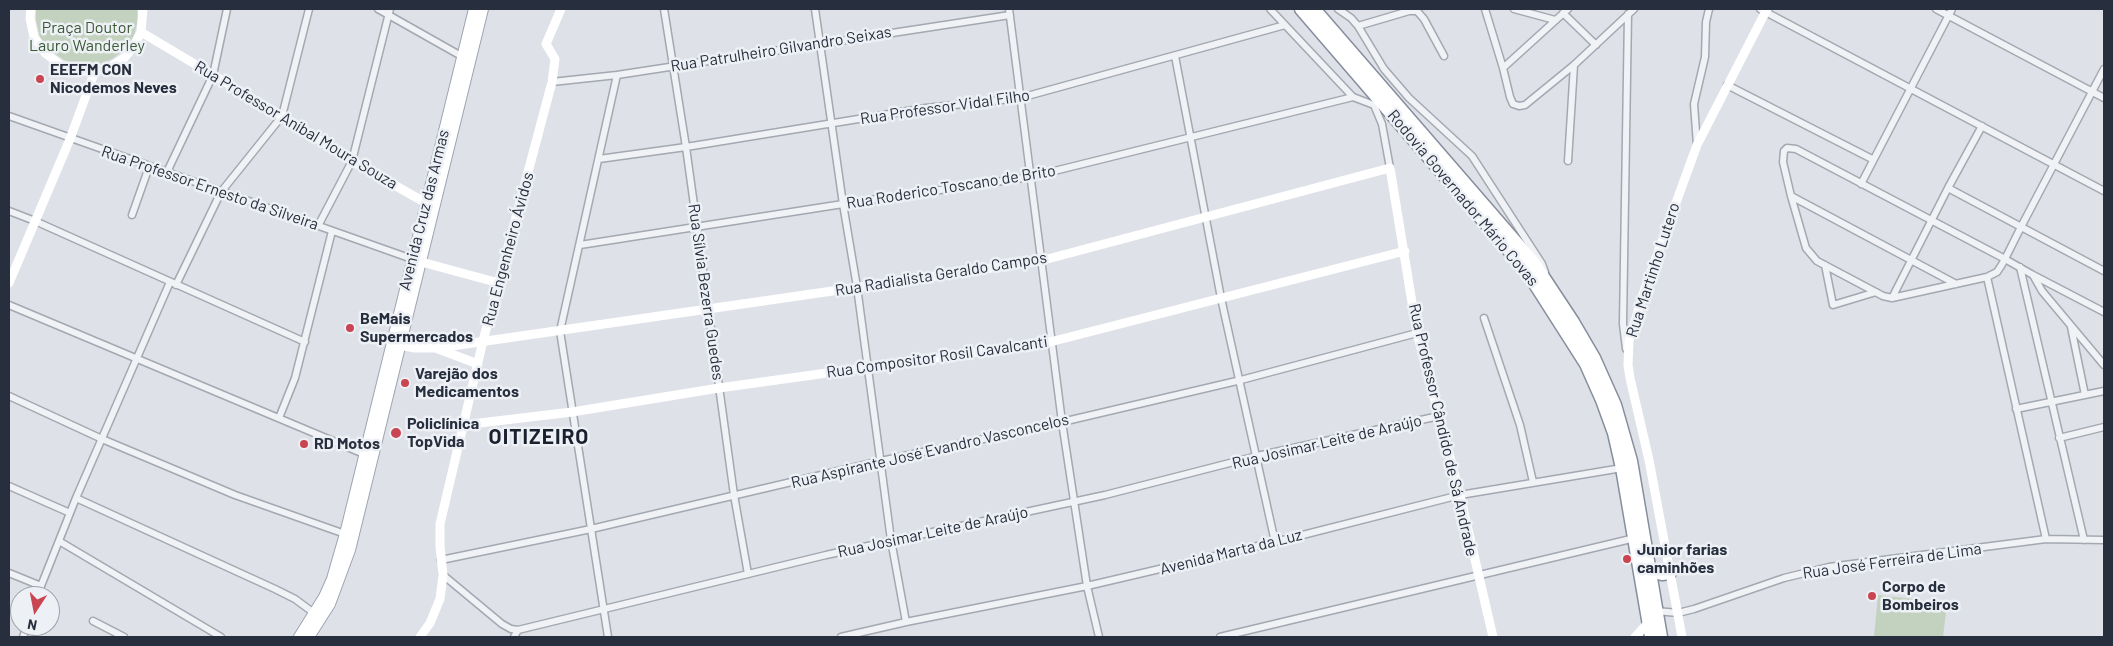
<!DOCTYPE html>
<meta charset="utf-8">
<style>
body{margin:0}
#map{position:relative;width:2113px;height:646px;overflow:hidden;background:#dee1e7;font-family:Barlow,sans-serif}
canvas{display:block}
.frame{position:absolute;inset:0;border:10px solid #272e3d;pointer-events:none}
.north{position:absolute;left:10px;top:586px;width:50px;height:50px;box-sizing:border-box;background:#edf0f5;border:1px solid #9ea2ab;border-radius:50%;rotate:191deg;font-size:14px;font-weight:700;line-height:20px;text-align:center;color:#272e3d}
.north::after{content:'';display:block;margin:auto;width:18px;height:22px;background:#ca4552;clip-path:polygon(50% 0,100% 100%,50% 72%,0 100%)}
</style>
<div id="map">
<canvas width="2113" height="646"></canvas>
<div class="frame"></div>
<div class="north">N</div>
</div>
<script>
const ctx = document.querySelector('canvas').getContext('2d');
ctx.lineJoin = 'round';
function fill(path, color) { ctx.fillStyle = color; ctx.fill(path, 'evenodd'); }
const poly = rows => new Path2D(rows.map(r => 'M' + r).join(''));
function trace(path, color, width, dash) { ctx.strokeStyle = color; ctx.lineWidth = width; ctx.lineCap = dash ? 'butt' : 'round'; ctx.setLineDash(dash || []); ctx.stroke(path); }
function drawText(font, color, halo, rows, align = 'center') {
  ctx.font = font + ' Barlow,sans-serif'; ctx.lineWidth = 5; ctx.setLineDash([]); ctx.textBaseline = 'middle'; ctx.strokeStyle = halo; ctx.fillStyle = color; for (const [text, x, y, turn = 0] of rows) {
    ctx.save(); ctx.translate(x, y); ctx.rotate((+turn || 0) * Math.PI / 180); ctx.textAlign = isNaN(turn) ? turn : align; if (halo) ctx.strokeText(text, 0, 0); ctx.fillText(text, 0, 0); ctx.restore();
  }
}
fill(poly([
 [36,9,137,9,138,20,134,35,125,49,112,59,96,65,79,65,64,60,50,50,40,37,36,20],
 [1878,595,1947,603,1943,637,1874,637]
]), '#c3d1bf');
const street = poly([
 [378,9,463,57],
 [664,9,686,147,734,495,748,574],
 [815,9,843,204,857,287,891,540,906,622],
 [1009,9,1062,422,1087,586,1099,637],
 [1270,9,1353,97],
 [1338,9,1351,18,1358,26,1384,69,1409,98,1472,156,1542,264,1545,272],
 [1485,9,1503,68,1510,97,1513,104,1519,106,1525,105,1574,65,1634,9],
 [1514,9,1555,20],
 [1760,9,2104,191],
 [1936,9,2104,98],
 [1563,13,1596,45],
 [1358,26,1409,11,1417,11,1424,19,1444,56],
 [1175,56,1221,298,1275,542],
 [1503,68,1568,9],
 [2104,69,2021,227,2005,259,2001,266,1997,272,1987,277,1892,298,1883,296,1817,261,1806,248,1791,196,1783,162,1784,151,1787,148,1796,149,2005,259,2033,275,2104,312],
 [552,82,617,75,1010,15],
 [1727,85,1872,159],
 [1374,105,1382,124,1390,168],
 [9,116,412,259],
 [1697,145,1694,104,1705,57,1706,22,1709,9],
 [599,159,686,147,926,108,1020,98,1285,25],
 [1568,161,1574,65],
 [167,172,213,75,227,9],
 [1861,184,1952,9],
 [1948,188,2104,271],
 [1791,196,1956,284],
 [9,211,35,221,305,342],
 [132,215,149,167],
 [318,226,352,161,390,9],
 [580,245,843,204,1030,177,1353,97,1374,105],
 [1825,265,1833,305,1876,292],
 [2020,267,2084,540],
 [2033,275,2042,291,2104,365],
 [1987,277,2046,539],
 [176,285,221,192,282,116,309,9],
 [1892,298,1948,188,1982,126],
 [9,305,364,454],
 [1484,318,1520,425,1533,482],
 [2071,327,2085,395],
 [1626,349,1623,324,1628,14],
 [9,396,102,439,235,495,345,534],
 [2016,409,2104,391],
 [279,418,295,378,332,231],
 [2059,438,2104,427],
 [9,486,70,513],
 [76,498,275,589,295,599,314,613],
 [59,541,221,637],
 [441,560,591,529,881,461,1062,422,1241,380,1417,333],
 [9,573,41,586],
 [443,575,502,624,511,629,518,630,826,555,1105,495,1257,456,1439,416],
 [37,596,76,498,170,282],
 [1656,611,1678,613,1694,609,1784,578,1829,567,2046,539,2104,540],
 [93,621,124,637],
 [23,637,27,626],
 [514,637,518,630],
 [608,637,560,331,617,75],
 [841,637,906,622,1087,586,1275,542,1460,495,1622,468],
 [1220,637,1635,538]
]);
const primary = poly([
 [299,637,324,597,332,579,345,534,474,9],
 [309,637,330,604,350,550,483,9]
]);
const highway = poly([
 [1301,9,1526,270,1586,364,1602,400,1614,433,1622,468,1651,637],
 [1314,9,1534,263,1573,322,1594,358,1615,405,1631,461,1661,637],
 [1650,571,1662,574,1670,573]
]);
trace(street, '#a3a8b1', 9);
trace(primary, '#9da5b2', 12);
trace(highway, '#868e9d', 15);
trace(street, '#f0f2f6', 6);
trace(poly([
 [31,9,30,18,34,37,45,53,61,65,79,71,95,71,110,67,124,58,134,46,141,32,143,9],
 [141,32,282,116,352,161,426,203],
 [414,260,499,283],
 [9,283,70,139,95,71],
 [394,344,415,348,438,348,1040,261,1390,168,1417,333,1460,495,1493,637],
 [438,349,478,364],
 [463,425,572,412,719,388,1050,342,1405,251],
 [420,637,430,623,440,599,443,575,440,546,440,524,483,341,552,82,555,59,546,44,561,9],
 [1635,637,1649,622],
 [1682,637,1649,460,1630,378,1628,365,1629,341,1645,288,1697,145,1767,9]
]), '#fff', 9);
trace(primary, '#fff', 10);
trace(highway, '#fff', 12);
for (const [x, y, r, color] of [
 [40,79,5,"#ca4552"],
 [350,328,5,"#ca4552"],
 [405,383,5,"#ca4552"],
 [396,433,6,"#ca4552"],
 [304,444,5,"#ca4552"],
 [1627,559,5,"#ca4552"],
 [1872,596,5,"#ca4552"]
]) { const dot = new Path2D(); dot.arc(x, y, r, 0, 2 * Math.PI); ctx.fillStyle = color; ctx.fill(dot); trace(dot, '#edf0f5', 2); }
drawText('16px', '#3a5935', '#edf0f5', [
 ["Praça Doutor",87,28],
 ["Lauro Wanderley",87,46]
]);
drawText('16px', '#272e3d', '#edf0f5', [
 ["Rua Patrulheiro Gilvandro Seixas",781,49,-9],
 ["Rua Professor Vidal Filho",945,107,-8],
 ["Rua Professor Aníbal Moura Souza",296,125,31],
 ["Rua Roderico Toscano de Brito",951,187,-9],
 ["Rua Professor Ernesto da Silveira",210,188,19],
 ["Rodovia Governador Mário Covas",1463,198,50],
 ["Avenida Cruz das Armas",424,210,-76],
 ["Rua Engenheiro Ávidos",508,249,-75],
 ["Rua Martinho Lutero",1653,270,-72],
 ["Rua Radialista Geraldo Campos",941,274,-9],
 ["Rua Sílvia Bezerra Guedes",706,292,82],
 ["Rua Compositor Rosil Cavalcanti",937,357,-8],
 ["Rua Professor Cândido de Sá Andrade",1443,430,77],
 ["Rua Josimar Leite de Araújo",1327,442,-13],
 ["Rua Aspirante José Evandro Vasconcelos",930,451,-13],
 ["Rua Josimar Leite de Araújo",933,532,-12],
 ["Avenida Marta da Luz",1231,552,-14],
 ["Rua José Ferreira de Lima",1892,561,-8]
]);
drawText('bold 16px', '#272e3d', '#edf0f5', [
 ["EEEFM CON",50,70],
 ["Nicodemos Neves",50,88],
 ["BeMais",360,319],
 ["Supermercados",360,337],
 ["Varejão dos",415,374],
 ["Medicamentos",415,392],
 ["Policlínica",407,424],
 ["TopVida",407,442],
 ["RD Motos",314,444],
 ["Junior farias",1637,550],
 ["caminhões",1637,568],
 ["Corpo de",1882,587],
 ["Bombeiros",1882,605]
], 'left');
ctx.letterSpacing = '1px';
drawText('bold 21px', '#1a202e', '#edf0f5', [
 ["OITIZEIRO",539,437]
]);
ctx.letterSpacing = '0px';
</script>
